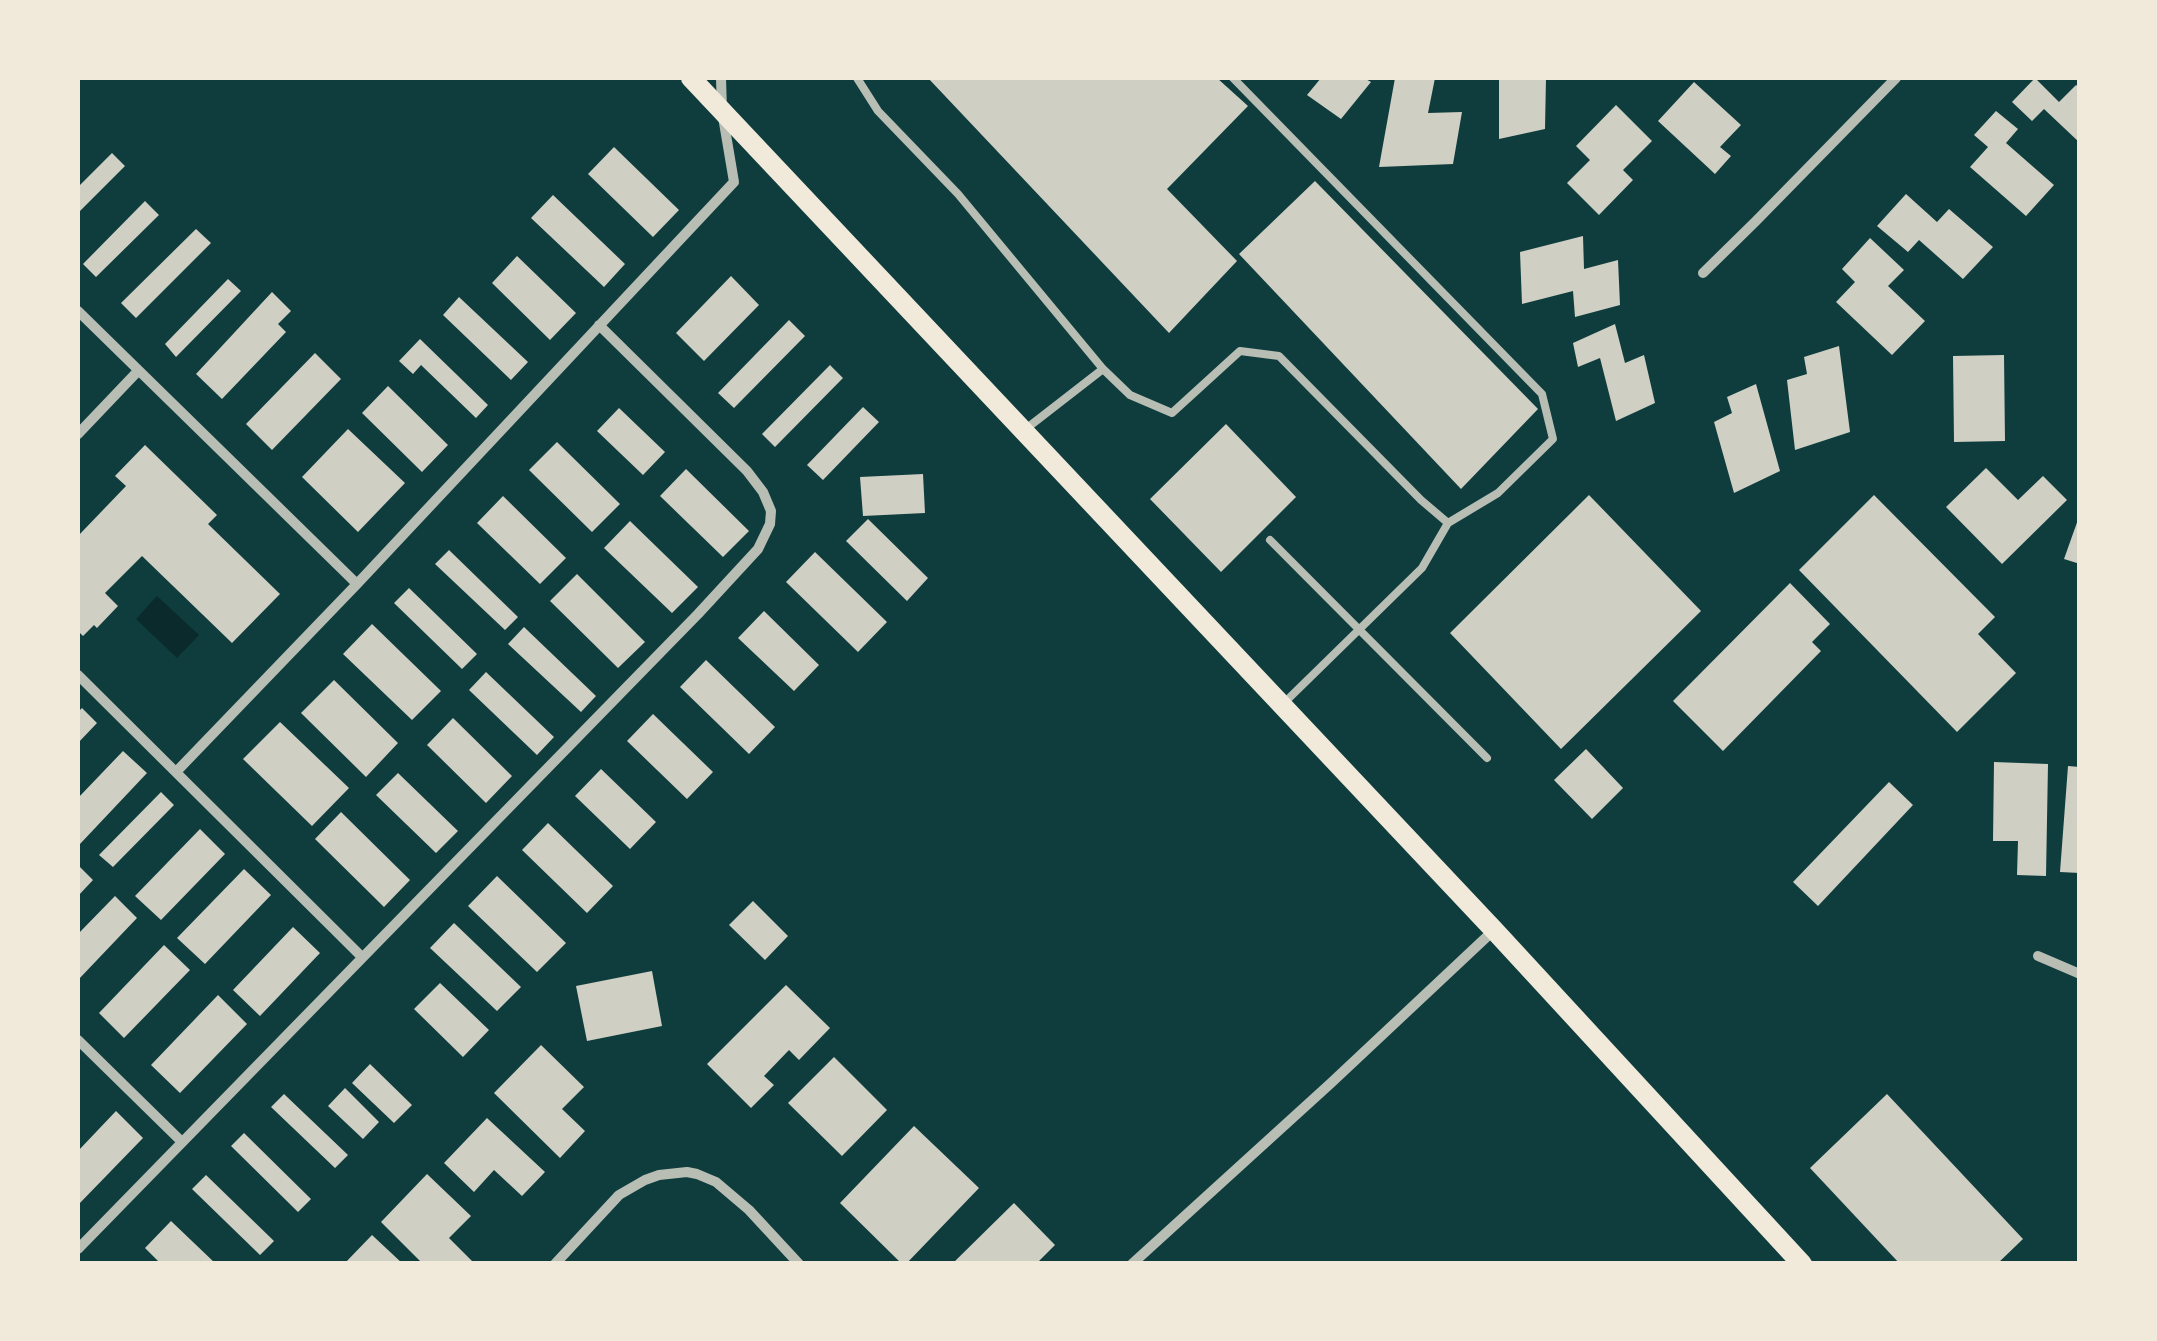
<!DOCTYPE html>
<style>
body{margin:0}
#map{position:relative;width:2157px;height:1341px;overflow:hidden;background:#0f3d3e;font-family:Cabin,sans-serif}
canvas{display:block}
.frame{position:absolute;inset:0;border:80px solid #f1e9da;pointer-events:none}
</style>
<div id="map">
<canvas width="2157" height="1341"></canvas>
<div class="frame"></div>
</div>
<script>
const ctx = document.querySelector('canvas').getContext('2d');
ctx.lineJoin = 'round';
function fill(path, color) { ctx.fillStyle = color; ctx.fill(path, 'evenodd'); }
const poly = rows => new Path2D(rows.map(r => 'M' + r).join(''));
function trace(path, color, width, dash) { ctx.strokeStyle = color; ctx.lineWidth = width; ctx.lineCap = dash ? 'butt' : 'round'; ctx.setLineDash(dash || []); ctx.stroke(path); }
fill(poly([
 [157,596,199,635,177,658,136,619]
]), '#0a2a2b');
fill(poly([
 [928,78,1217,78,1248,106,1167,189,1237,261,1169,333],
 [1321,78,1364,78,1371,82,1341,119,1307,95],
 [1395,78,1435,78,1428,113,1462,112,1453,164,1379,167],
 [1499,78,1546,78,1545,129,1499,139],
 [2035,78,2059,102,2076,85,2080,88,2080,143,2044,109,2032,121,2012,102],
 [1694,82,1741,125,1720,147,1731,156,1715,174,1658,121],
 [1616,105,1652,141,1623,170,1633,180,1599,215,1567,183,1590,160,1576,146],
 [1996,111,2018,129,2006,143,2054,185,2026,216,1970,167,1988,147,1974,135],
 [614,147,679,210,653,237,588,174],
 [112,153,125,166,78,213,78,187],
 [1315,181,1538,409,1461,489,1239,254],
 [1906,194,1937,222,1949,209,1993,247,1963,279,1919,240,1908,252,1877,226],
 [553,195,625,264,604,287,531,218],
 [145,201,159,215,96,277,83,264],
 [196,229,211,243,136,318,121,303],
 [1583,236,1584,269,1618,260,1620,305,1575,317,1573,291,1522,304,1520,252],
 [1870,238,1904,270,1888,286,1925,321,1892,355,1836,302,1855,282,1842,269],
 [517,256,576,313,550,340,492,283],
 [731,276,759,305,704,361,676,333],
 [228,279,241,291,176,357,165,344],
 [272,292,291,311,278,324,286,332,222,399,196,374],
 [459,297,528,362,511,380,443,315],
 [789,320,805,336,734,408,718,393],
 [1615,324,1625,363,1644,355,1655,403,1616,421,1600,358,1578,367,1573,343],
 [420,339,488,405,476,418,421,365,413,374,399,361],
 [1839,346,1850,432,1795,450,1787,380,1807,374,1804,357],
 [315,353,341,379,272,450,246,424],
 [2004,355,2005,441,1954,442,1953,356],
 [830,365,843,378,775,447,762,434],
 [1756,384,1780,471,1734,493,1714,422,1732,413,1727,397],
 [388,386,448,445,422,472,362,413],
 [863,407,879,422,823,480,807,465],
 [619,408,665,452,643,475,597,431],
 [1226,424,1296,497,1221,572,1150,499],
 [348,429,405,483,358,532,302,477],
 [557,442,620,504,592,532,529,470],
 [145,445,217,515,208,524,280,594,232,643,142,556,105,593,118,606,97,628,94,625,83,636,78,631,78,536,126,486,115,476],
 [1986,468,2018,500,2043,476,2067,500,2002,564,1946,507],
 [686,469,749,531,723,557,660,496],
 [923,474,925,513,863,516,860,477],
 [1589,495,1701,611,1561,749,1450,633],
 [1874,495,1995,617,1978,634,2016,673,1957,732,1799,570],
 [503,496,566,558,540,584,477,523],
 [2080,514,2080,564,2064,559],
 [868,519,928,578,907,601,846,541],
 [630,521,698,587,672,613,604,548],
 [449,550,518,617,505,630,435,564],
 [815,552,887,622,858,652,786,582],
 [577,574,645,642,618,668,550,601],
 [1790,583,1830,624,1812,642,1821,651,1723,751,1673,701],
 [409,588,477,654,462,669,394,603],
 [764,611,819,665,794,691,738,638],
 [372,624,441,691,412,720,343,654],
 [524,627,596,696,581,712,508,644],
 [706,660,775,727,749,754,680,687],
 [486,672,554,737,537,755,469,690],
 [334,680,398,743,366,777,301,713],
 [82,708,97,723,78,743,78,712],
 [653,714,713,772,687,799,627,741],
 [453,718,512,776,486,803,427,745],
 [280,722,349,788,312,826,243,759],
 [1586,749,1623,788,1592,819,1554,780],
 [123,751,147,773,80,844,78,841,78,798],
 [1994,762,2048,764,2046,876,2017,875,2018,841,1993,841],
 [2068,766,2080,767,2080,873,2060,872],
 [601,769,656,822,630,849,575,796],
 [398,773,458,831,436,853,376,795],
 [1889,782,1913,805,1818,906,1793,882],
 [161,792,174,805,113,867,99,855],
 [341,812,410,880,384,907,315,839],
 [548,823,613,886,587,913,522,850],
 [200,829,225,854,161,920,135,896],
 [78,865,93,880,78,896],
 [244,869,271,895,205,964,177,938],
 [497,876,566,943,537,972,468,906],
 [115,896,137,918,78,980,78,934],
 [753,901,788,936,765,960,729,925],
 [454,923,521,987,497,1011,430,948],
 [293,927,320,953,260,1016,233,990],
 [164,945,190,970,124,1038,99,1013],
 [652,971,662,1026,587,1041,576,986],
 [440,983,489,1030,463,1057,414,1009],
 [786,985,830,1028,799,1060,789,1050,764,1076,774,1085,751,1108,707,1064],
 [218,995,247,1024,180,1093,151,1065],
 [541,1045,584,1087,562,1109,585,1131,560,1158,494,1093],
 [834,1057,887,1110,842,1156,788,1103],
 [370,1064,412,1105,394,1123,352,1083],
 [345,1088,379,1122,363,1139,328,1106],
 [284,1094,348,1155,335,1168,271,1107],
 [1887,1094,2023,1239,1997,1264,1900,1264,1810,1168],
 [116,1111,143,1138,78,1205,78,1151],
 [487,1118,545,1172,522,1196,494,1170,474,1192,444,1163],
 [914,1126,979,1188,906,1264,902,1264,840,1203],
 [244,1133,311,1199,298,1212,231,1146],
 [427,1174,471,1216,449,1238,472,1261,469,1264,423,1264,381,1222],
 [206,1175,274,1241,260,1255,192,1189],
 [1014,1203,1055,1245,1036,1264,952,1264],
 [171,1221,216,1264,161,1264,145,1248],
 [372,1235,403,1264,344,1264]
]), '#cfcfc3');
trace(poly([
 [857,78,878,111,958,194,1103,369],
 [1027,428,1103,369,1130,395,1172,413,1240,351,1279,356,1421,500,1448,523,1498,493,1553,439,1542,394,1233,78],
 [1270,540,1487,758],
 [1284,703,1422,568,1448,523]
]), '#b8beb3', 8);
trace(poly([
 [1703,273,1756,221,1896,78],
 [78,311,357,584],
 [78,434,138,371],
 [78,675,362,957],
 [176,772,357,584,734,182,722,111,721,78],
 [2038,956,2080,974],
 [78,1040,182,1142],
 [78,1249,698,614,758,549,770,524,771,511,763,492,747,471,599,325],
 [555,1264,619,1195,645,1180,659,1175,687,1172,697,1174,716,1182,749,1210,799,1264],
 [1132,1264,1331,1083,1494,930]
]), '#b8beb3', 10);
trace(poly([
 [691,78,1494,930,1802,1264]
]), '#f1e9da', 20);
</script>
